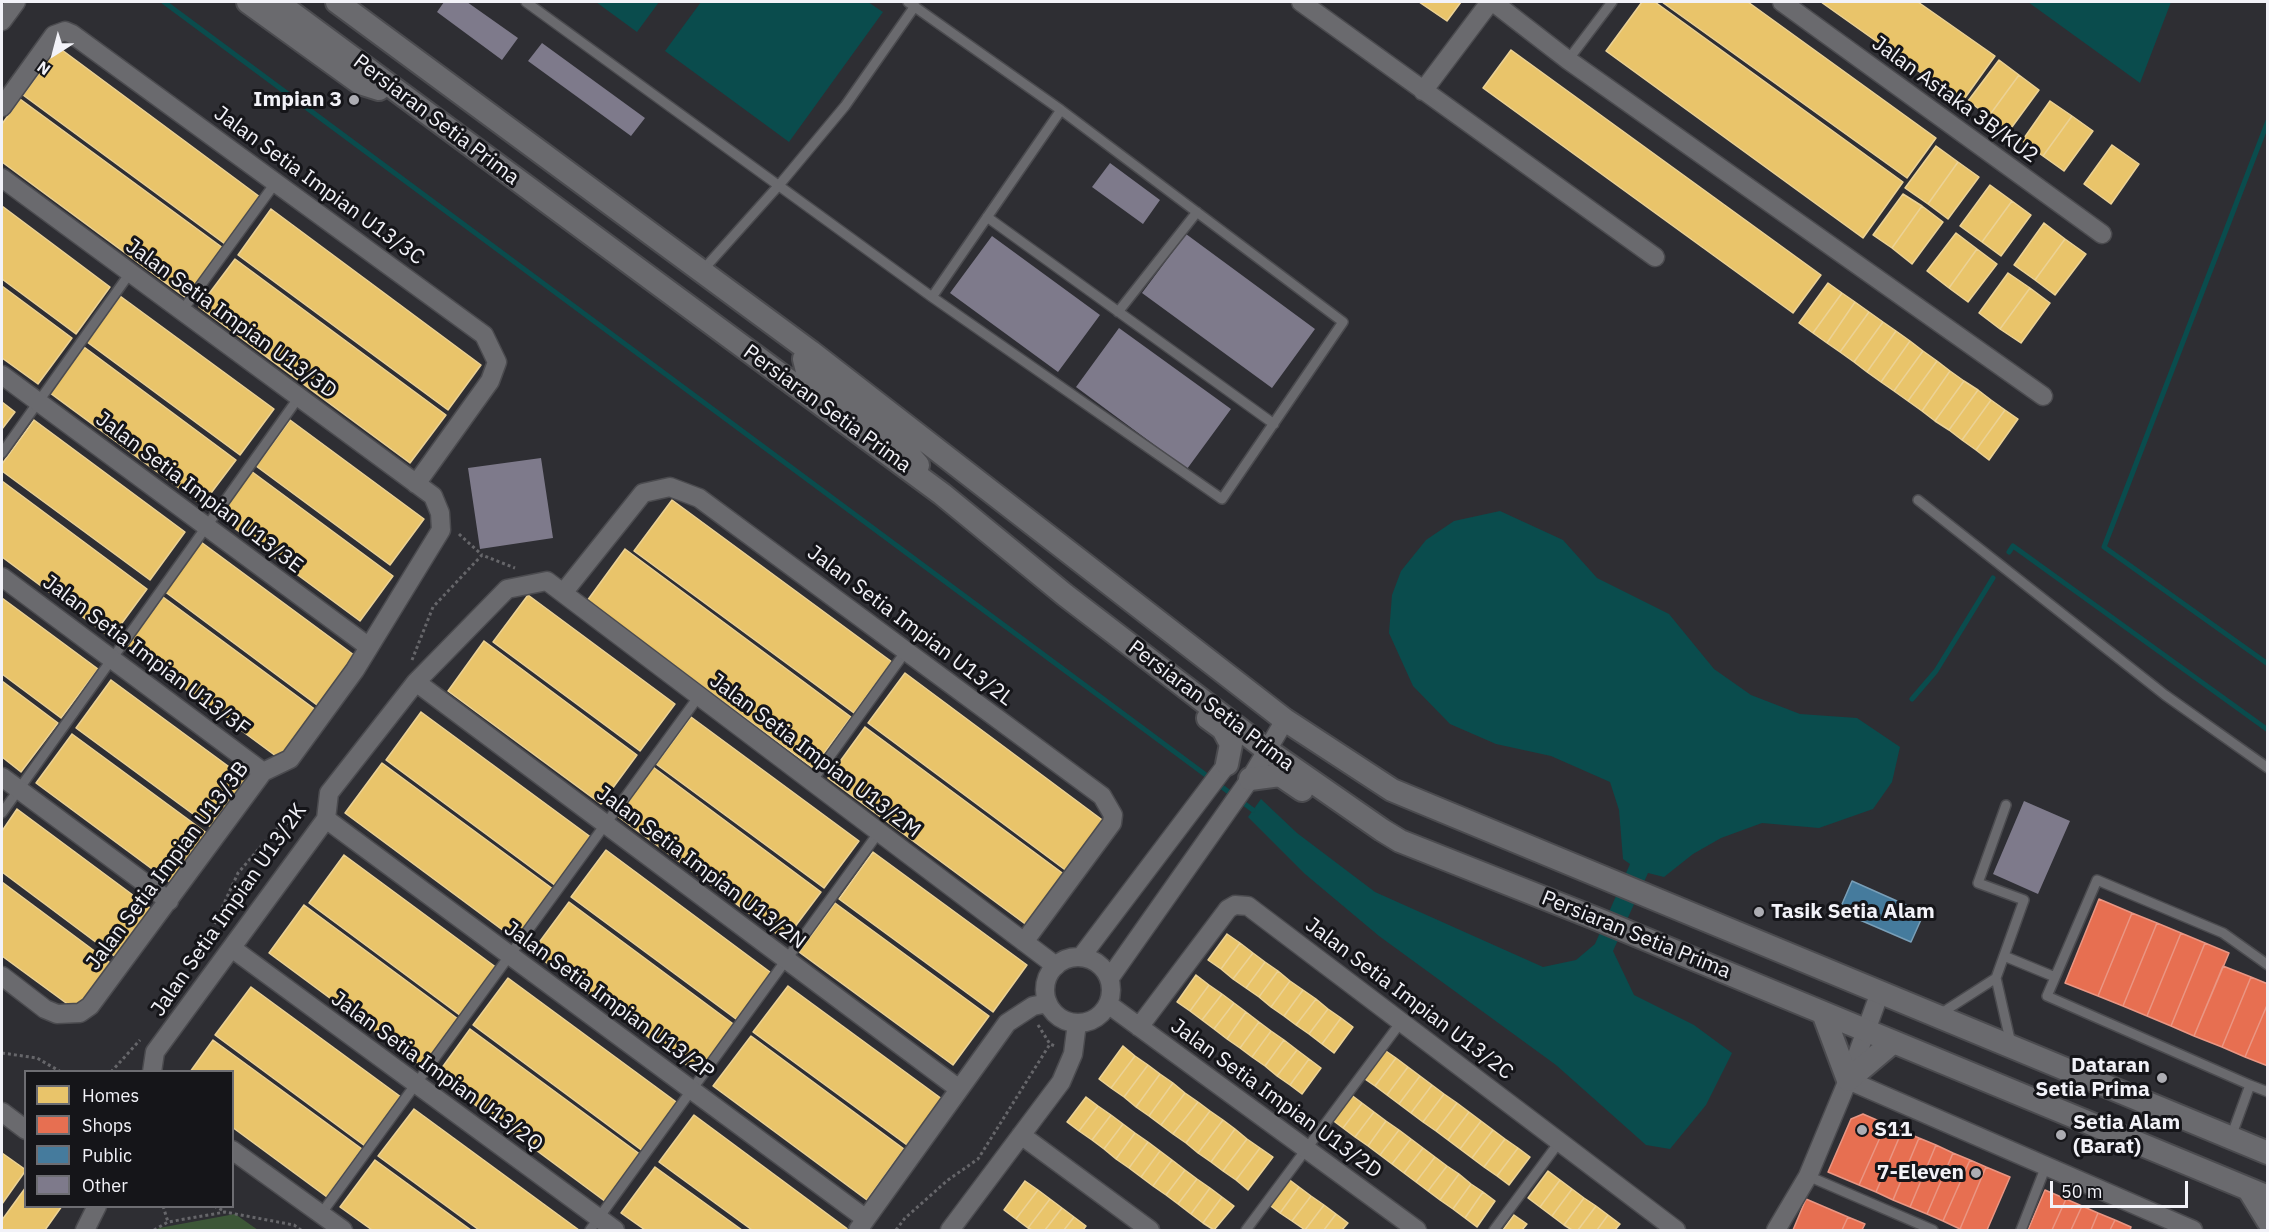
<!DOCTYPE html>
<style>
body{margin:0}
#map{position:relative;width:2269px;height:1232px;overflow:hidden;background:#2e2e33;font-family:"IBM Plex Sans",sans-serif}
canvas{display:block}
.frame{position:absolute;inset:0;border:3px solid #f2f2f8;pointer-events:none}
.legend{position:absolute;left:24px;top:1070px;width:210px;height:138px;box-sizing:border-box;background:#151519;border:2px solid #6d6d72;margin:0;padding:8px 10px;list-style:none;font-size:18px;color:#f2f2f8}
.legend li{display:flex;align-items:center;gap:12px;height:30px}
.legend b{width:30px;border:2px solid #6d6d72}
.north{position:absolute;left:24px;top:24px;width:60px;height:60px;-webkit-text-stroke:4px #151519;paint-order:stroke;rotate:216deg;font-size:16px;font-weight:700;line-height:24px;text-align:center;color:#f2f2f8}
.north::after{content:'';display:block;margin:auto;width:21px;height:27px;background:#f2f2f8;clip-path:polygon(50% 0,100% 100%,50% 72%,0 100%)}
.scale{position:absolute;left:2050px;top:1181px;width:138px;height:27px;box-sizing:border-box;border:3px solid #f2f2f8;border-top:0;padding-left:8px;font-size:18px;line-height:21px;white-space:nowrap;color:#f2f2f8;-webkit-text-stroke:4px #151519;paint-order:stroke}
</style>
<div id="map">
<canvas width="2269" height="1232"></canvas>
<div class="frame"></div>
<ul class="legend">
<li><b style="height:16px;background:#e9c46a"></b>Homes</li>
<li><b style="height:16px;background:#e76f51"></b>Shops</li>
<li><b style="height:16px;background:#457b9d"></b>Public</li>
<li><b style="height:16px;background:#7e7a8b"></b>Other</li>
</ul>
<div class="north">N</div>
<div class="scale">50 m</div>
</div>
<script>
const ctx = document.querySelector('canvas').getContext('2d');
ctx.lineJoin = 'round';
function fill(path, color) { ctx.fillStyle = color; ctx.fill(path, 'evenodd'); }
const poly = rows => new Path2D(rows.map(r => 'M' + r).join(''));
function trace(path, color, width, dash) { ctx.strokeStyle = color; ctx.lineWidth = width; ctx.lineCap = dash ? 'butt' : 'round'; ctx.setLineDash(dash || []); ctx.stroke(path); }
function drawText(font, color, halo, rows, align = 'center') {
  ctx.font = font + ' "IBM Plex Sans",sans-serif'; ctx.lineWidth = 6; ctx.setLineDash([]); ctx.textBaseline = 'middle'; ctx.strokeStyle = halo; ctx.fillStyle = color; for (const [text, x, y, turn = 0] of rows) {
    ctx.save(); ctx.translate(x, y); ctx.rotate((+turn || 0) * Math.PI / 180); ctx.textAlign = isNaN(turn) ? turn : align; if (halo) ctx.strokeText(text, 0, 0); ctx.fillText(text, 0, 0); ctx.restore();
  }
}
fill(poly([
 [235,1214,258,1230,155,1230,159,1228]
]), '#3c5737');
fill(poly([
 [596,2,659,2,637,32],
 [701,2,868,2,883,12,789,142,665,51],
 [2028,2,2171,2,2140,83],
 [1500,511,1563,540,1597,578,1669,614,1714,669,1751,695,1800,714,1857,718,1900,747,1892,782,1873,809,1819,828,1762,823,1721,838,1693,854,1664,877,1648,873,1613,951,1634,995,1694,1025,1732,1053,1706,1105,1670,1149,1646,1145,1556,1065,1379,936,1305,874,1248,817,1261,799,1297,833,1375,892,1543,967,1576,960,1595,944,1630,864,1623,859,1619,810,1610,782,1551,756,1496,744,1450,724,1413,686,1389,633,1392,595,1401,571,1426,540,1454,521]
]), '#0a4c4d');
const homes = poly([
 [1419,2,1461,2,1447,21,1419,2],
 [1642,2,1655,2,1903,182,1863,238,1606,51,1642,2],
 [1662,2,1748,2,1936,138,1907,178,1662,2],
 [1821,2,1918,2,1995,56,1962,102,1821,2],
 [58,47,260,197,225,244,23,95,58,47],
 [1511,50,1821,275,1793,313,1483,88,1511,50],
 [1999,60,2019,75,1989,116,1968,101,1999,60],
 [2019,75,2039,90,2009,131,1989,116,2019,75],
 [20,99,223,248,186,298,2,162,2,124,20,99],
 [2050,101,2072,116,2043,156,2022,141,2050,101],
 [2072,116,2093,131,2064,171,2043,156,2072,116],
 [2112,145,2139,164,2111,204,2084,184,2112,145],
 [1936,146,1958,162,1928,204,1905,188,1936,146],
 [1958,162,1979,177,1948,219,1928,204,1958,162],
 [1990,185,2012,201,1982,242,1960,226,1990,185],
 [1903,194,1922,206,1892,248,1873,235,1903,194],
 [2012,201,2031,215,2001,256,1982,242,2012,201],
 [2,206,110,287,76,334,2,279,2,206],
 [1922,206,1943,222,1912,264,1892,248,1922,206],
 [271,209,481,365,448,410,238,255,271,209],
 [2044,223,2065,239,2035,280,2014,265,2044,223],
 [1956,233,1977,249,1949,288,1927,271,1956,233],
 [2065,239,2086,254,2055,295,2035,280,2065,239],
 [1977,249,1997,264,1968,302,1949,288,1977,249],
 [235,259,446,415,410,463,199,307,235,259],
 [2008,273,2030,288,2000,329,1979,313,2008,273],
 [1828,283,1842,293,1813,333,1799,323,1828,283],
 [2,286,72,338,38,384,2,358,2,286],
 [2030,288,2050,303,2021,343,2000,329,2030,288],
 [1842,293,1855,302,1827,343,1813,333,1842,293],
 [120,296,274,409,240,455,87,342,120,296],
 [1855,302,1869,312,1840,352,1827,343,1855,302],
 [1869,312,1883,322,1854,362,1840,352,1869,312],
 [1883,322,1896,331,1867,372,1854,362,1883,322],
 [1896,331,1910,341,1881,382,1867,372,1896,331],
 [1910,341,1923,351,1894,391,1881,382,1910,341],
 [84,347,236,460,202,505,50,393,84,347],
 [1923,351,1937,361,1908,401,1894,391,1923,351],
 [1937,361,1950,371,1922,411,1908,401,1937,361],
 [1950,371,1964,381,1935,421,1922,411,1950,371],
 [1964,381,1978,390,1949,430,1935,421,1964,381],
 [1978,390,1991,400,1962,440,1949,430,1978,390],
 [1991,400,2005,410,1976,450,1962,440,1991,400],
 [2,402,15,412,2,429,2,402],
 [2005,410,2018,419,1989,460,1976,450,2005,410],
 [34,420,185,532,150,580,2,471,2,464,34,420],
 [290,420,424,519,390,565,256,466,290,420],
 [251,471,393,576,360,621,218,516,251,471],
 [2,481,147,589,111,638,2,557,2,481],
 [672,500,892,662,854,713,634,551,672,500],
 [201,542,358,658,321,708,164,591,201,542],
 [625,549,851,717,813,768,587,601,625,549],
 [528,595,675,704,640,751,493,642,528,595],
 [163,597,320,713,284,762,127,646,163,597],
 [2,598,98,669,61,718,2,674,2,598],
 [484,641,637,755,601,804,448,691,484,641],
 [905,673,1105,822,1068,872,868,723,905,673],
 [111,680,247,780,212,828,76,728,111,680],
 [2,681,58,723,21,772,2,757,2,681],
 [421,712,592,838,556,886,386,760,421,712],
 [691,717,859,841,824,888,656,764,691,717],
 [865,727,1065,875,1028,926,828,778,865,727],
 [72,734,208,834,171,883,36,783,72,734],
 [382,763,553,889,516,940,345,813,382,763],
 [653,767,821,892,785,940,616,815,653,767],
 [17,809,153,910,117,958,2,872,2,831,17,809],
 [606,850,774,975,740,1022,571,897,606,850],
 [873,852,1027,965,993,1012,839,899,873,852],
 [344,855,497,968,461,1016,309,903,344,855],
 [2,882,112,964,77,1011,2,956,2,882],
 [569,902,736,1026,700,1075,532,952,569,902],
 [835,903,989,1016,953,1065,799,952,835,903],
 [304,905,458,1019,423,1067,269,953,304,905],
 [1227,934,1240,943,1221,969,1208,960,1227,934],
 [1240,943,1253,953,1233,979,1221,969,1240,943],
 [1253,953,1265,962,1246,988,1233,979,1253,953],
 [1265,962,1278,971,1259,997,1246,988,1265,962],
 [1278,971,1290,981,1271,1007,1259,997,1278,971],
 [1196,975,1209,985,1190,1011,1177,1002,1196,975],
 [508,978,679,1104,644,1152,473,1025,508,978],
 [1290,981,1303,990,1284,1016,1271,1007,1290,981],
 [1209,985,1222,994,1202,1020,1190,1011,1209,985],
 [788,986,942,1099,907,1145,753,1032,788,986],
 [251,987,401,1097,365,1146,215,1035,251,987],
 [1303,990,1316,999,1296,1025,1284,1016,1303,990],
 [1222,994,1234,1003,1214,1029,1202,1020,1222,994],
 [1316,999,1328,1009,1309,1034,1296,1025,1316,999],
 [1234,1003,1246,1012,1227,1039,1214,1029,1234,1003],
 [1328,1009,1341,1018,1322,1044,1309,1034,1328,1009],
 [1246,1012,1259,1022,1240,1048,1227,1039,1246,1012],
 [1341,1018,1353,1027,1334,1053,1322,1044,1341,1018],
 [1259,1022,1271,1031,1252,1057,1240,1048,1259,1022],
 [470,1029,641,1155,606,1202,436,1076,470,1029],
 [1271,1031,1284,1040,1265,1066,1252,1057,1271,1031],
 [751,1036,904,1149,867,1200,713,1086,751,1036],
 [213,1040,362,1149,327,1197,232,1127,232,1072,190,1072,213,1040],
 [1284,1040,1297,1050,1277,1076,1265,1066,1284,1040],
 [1123,1046,1135,1056,1111,1088,1099,1079,1123,1046],
 [1383,1049,1396,1058,1375,1086,1362,1077,1383,1049],
 [1297,1050,1309,1059,1290,1085,1277,1076,1297,1050],
 [1135,1056,1148,1065,1124,1097,1111,1088,1135,1056],
 [1396,1058,1408,1067,1387,1095,1375,1086,1396,1058],
 [1309,1059,1321,1068,1302,1094,1290,1085,1309,1059],
 [1148,1065,1160,1074,1136,1107,1124,1097,1148,1065],
 [1408,1067,1420,1076,1399,1104,1387,1095,1408,1067],
 [1160,1074,1173,1083,1149,1116,1136,1107,1160,1074],
 [1420,1076,1432,1085,1411,1113,1399,1104,1420,1076],
 [1173,1083,1185,1093,1161,1125,1149,1116,1173,1083],
 [1432,1085,1444,1094,1423,1122,1411,1113,1432,1085],
 [1185,1093,1198,1102,1173,1134,1161,1125,1185,1093],
 [1350,1094,1362,1103,1343,1128,1331,1119,1350,1094],
 [1444,1094,1457,1103,1436,1131,1423,1122,1444,1094],
 [1086,1097,1098,1106,1079,1131,1067,1122,1086,1097],
 [1198,1102,1210,1111,1186,1143,1173,1134,1198,1102],
 [1362,1103,1374,1112,1355,1137,1343,1128,1362,1103],
 [1457,1103,1469,1112,1448,1140,1436,1131,1457,1103],
 [1098,1106,1111,1115,1092,1140,1079,1131,1098,1106],
 [414,1109,579,1230,479,1230,378,1156,414,1109],
 [1210,1111,1223,1120,1198,1153,1186,1143,1210,1111],
 [1374,1112,1386,1121,1368,1146,1355,1137,1374,1112],
 [1469,1112,1481,1121,1460,1149,1448,1140,1469,1112],
 [694,1115,849,1230,752,1230,659,1162,694,1115],
 [1111,1115,1123,1124,1104,1149,1092,1140,1111,1115],
 [1223,1120,1235,1129,1211,1162,1198,1153,1223,1120],
 [1386,1121,1399,1130,1380,1155,1368,1146,1386,1121],
 [1481,1121,1493,1130,1472,1158,1460,1149,1481,1121],
 [1123,1124,1135,1133,1116,1159,1104,1149,1123,1124],
 [1235,1129,1247,1139,1223,1171,1211,1162,1235,1129],
 [1399,1130,1411,1139,1392,1164,1380,1155,1399,1130],
 [1493,1130,1505,1139,1484,1167,1472,1158,1493,1130],
 [1135,1133,1148,1142,1129,1168,1116,1159,1135,1133],
 [1247,1139,1260,1148,1236,1180,1223,1171,1247,1139],
 [1411,1139,1423,1148,1404,1173,1392,1164,1411,1139],
 [1505,1139,1518,1148,1497,1176,1484,1167,1505,1139],
 [1148,1142,1160,1151,1141,1177,1129,1168,1148,1142],
 [1260,1148,1273,1157,1248,1190,1236,1180,1260,1148],
 [1423,1148,1435,1157,1416,1182,1404,1173,1423,1148],
 [1518,1148,1530,1157,1509,1185,1497,1176,1518,1148],
 [1160,1151,1172,1160,1153,1186,1141,1177,1160,1151],
 [2,1153,26,1170,2,1204,2,1153],
 [1435,1157,1447,1166,1428,1191,1416,1182,1435,1157],
 [375,1160,471,1230,372,1230,340,1207,375,1160],
 [1172,1160,1185,1170,1166,1195,1153,1186,1172,1160],
 [1447,1166,1459,1174,1440,1200,1428,1191,1447,1166],
 [655,1167,742,1230,645,1230,621,1213,655,1167],
 [1185,1170,1197,1179,1178,1204,1166,1195,1185,1170],
 [1548,1171,1560,1180,1540,1207,1528,1198,1548,1171],
 [1459,1174,1471,1184,1453,1209,1440,1200,1459,1174],
 [1287,1178,1299,1187,1280,1213,1268,1204,1287,1178],
 [1197,1179,1210,1188,1191,1214,1178,1204,1197,1179],
 [1560,1180,1572,1189,1552,1216,1540,1207,1560,1180],
 [1025,1181,1038,1190,1016,1219,1004,1210,1025,1181],
 [1471,1184,1483,1192,1465,1218,1453,1209,1471,1184],
 [26,1187,26,1206,62,1206,45,1230,2,1230,2,1220,26,1187],
 [1299,1187,1311,1196,1292,1221,1280,1213,1299,1187],
 [1210,1188,1222,1197,1203,1223,1191,1214,1210,1188],
 [1572,1189,1584,1198,1564,1225,1552,1216,1572,1189],
 [1038,1190,1050,1199,1028,1228,1016,1219,1038,1190],
 [1483,1192,1495,1201,1477,1227,1465,1218,1483,1192],
 [1311,1196,1324,1205,1305,1230,1292,1221,1311,1196],
 [1222,1197,1234,1206,1214,1230,1203,1223,1222,1197],
 [1584,1198,1596,1206,1578,1230,1572,1230,1564,1225,1584,1198],
 [1050,1199,1062,1208,1045,1230,1032,1230,1028,1228,1050,1199],
 [1324,1205,1336,1214,1324,1230,1305,1230,1324,1205],
 [1596,1206,1608,1215,1597,1230,1578,1230,1596,1206],
 [1062,1208,1074,1217,1064,1230,1045,1230,1062,1208],
 [1336,1214,1348,1223,1342,1230,1324,1230,1336,1214],
 [1514,1215,1527,1224,1522,1230,1503,1230,1514,1215],
 [1608,1215,1620,1224,1615,1230,1597,1230,1608,1215],
 [1074,1217,1086,1226,1083,1230,1064,1230,1074,1217]
]);
fill(homes, '#e9c46a');
trace(homes, '#ecd295', 1.5);
const shops = poly([
 [2099,899,2132,913,2098,996,2065,983,2099,899],
 [2132,913,2157,923,2123,1006,2098,996,2132,913],
 [2157,923,2181,933,2147,1016,2123,1006,2157,923],
 [2181,933,2205,943,2171,1026,2147,1016,2181,933],
 [2205,943,2229,953,2194,1036,2171,1026,2205,943],
 [2223,966,2251,977,2222,1047,2194,1036,2223,966],
 [2251,977,2268,984,2268,1003,2245,1057,2222,1047,2251,977],
 [2268,1003,2268,1066,2245,1057,2268,1003],
 [1863,1114,1886,1124,1859,1185,1828,1172,1851,1119,1863,1114],
 [1886,1124,1902,1131,1876,1192,1859,1185,1886,1124],
 [1902,1131,1919,1138,1893,1200,1876,1192,1902,1131],
 [1919,1138,1936,1145,1910,1207,1893,1200,1919,1138],
 [1936,1145,1953,1153,1927,1214,1910,1207,1936,1145],
 [1953,1153,1970,1160,1943,1221,1927,1214,1953,1153],
 [1970,1160,1986,1167,1960,1229,1943,1221,1970,1160],
 [1986,1167,2010,1177,1987,1230,1964,1230,1960,1229,1986,1167],
 [2045,1190,2066,1199,2052,1230,2028,1230,2045,1190],
 [1806,1199,1848,1217,1842,1230,1793,1230,1806,1199],
 [2066,1199,2082,1206,2071,1230,2052,1230,2066,1199],
 [2082,1206,2098,1213,2091,1230,2071,1230,2082,1206],
 [2098,1213,2115,1220,2110,1230,2091,1230,2098,1213],
 [1848,1217,1865,1224,1862,1230,1842,1230,1848,1217],
 [2115,1220,2131,1227,2130,1230,2110,1230,2115,1220]
]);
fill(shops, '#e76f51');
trace(shops, '#ea9683', 1.5);
const public = poly([
 [1852,881,1924,913,1911,942,1839,911,1852,881]
]);
fill(public, '#457b9d');
trace(public, '#799fb8', 1.5);
trace(poly([
 [164,2,1253,810],
 [2268,121,2104,547,2268,664],
 [2009,552,2013,546,2268,730],
 [1912,699,1936,671,1993,578]
]), '#0a4c4d', 5);
fill(poly([
 [444,2,467,2,518,38,502,60,437,12],
 [542,43,645,118,631,136,528,61],
 [1110,163,1160,200,1143,224,1092,187],
 [1186,234,1315,329,1272,388,1142,293],
 [992,236,1100,315,1058,372,950,293],
 [1119,328,1231,409,1187,469,1076,387],
 [541,458,553,538,480,549,468,468],
 [2024,801,2070,821,2038,894,1993,874]
]), '#7e7a8b');
const service = poly([
 [526,2,932,297,1222,499,1343,322,1061,110,908,2],
 [1568,60,1612,2],
 [987,217,1274,424],
 [702,271,780,184,845,106,915,6],
 [932,297,1061,110],
 [182,311,276,182],
 [1118,312,1197,212],
 [2,453,130,273],
 [1918,500,2165,695,2268,768],
 [812,781,906,651],
 [2006,805,1978,883,2024,900,1996,978,2011,1044],
 [2,813,299,397],
 [2004,956,2055,977],
 [1940,1014,1996,978],
 [2250,1085,2047,996,2097,880,2223,933,2268,965],
 [2231,1137,2250,1085,2268,1092],
 [1808,1176,1933,1230],
 [321,1214,699,696],
 [590,1230,879,832],
 [1246,1230,1401,1022],
 [1494,1230,1560,1141],
 [2021,1230,2046,1166]
]);
const minor = poly([
 [1301,2,1655,257],
 [1493,2,1568,60,2043,396],
 [1782,2,2102,234],
 [2,21,16,2],
 [1423,91,1490,2],
 [2,107,54,35,65,31,72,34,484,335,497,362,490,381,416,484],
 [2,178,433,496,440,513,441,530,355,670,290,759,263,772,90,1006,80,1013,57,1014,45,1009,2,976],
 [2,375,369,647],
 [2,577,263,772],
 [563,593,643,493,670,487,699,498,1102,796,1113,815,1112,823,1024,942],
 [416,682,959,1089],
 [2,777,169,901],
 [326,819,866,1219],
 [233,949,615,1230],
 [1081,957,1227,764],
 '1045 990a33 33 0 1 1 66 0a33 33 0 1 1-66 0Z',
 [1109,979,1250,779,1285,720],
 [1108,1004,1417,1230],
 [1139,1027,1228,909,1235,905,1248,906,1676,1230],
 [152,1072,155,1052,326,819,329,793,416,682,507,589,547,581,1056,966],
 [1848,1080,2193,1230],
 [2,1112,26,1130],
 [1021,1135,1150,1230],
 [232,1150,343,1230],
 [85,1230,97,1206],
 [858,1230,1007,1023,1033,1006,1048,1003],
 [950,1230,1061,1082,1073,1054,1077,1023],
 [1776,1230,1808,1176,1848,1080,1880,992]
]);
const tertiary = poly([
 [248,2,360,83,379,89],
 [277,2,942,494,1065,595,1267,750,1382,830,1400,841,1597,919,2268,1197],
 [337,2,811,352,1285,720,1392,790,2268,1153],
 [811,352,804,359,807,371,896,440,918,465],
 [1208,718,1223,729,1231,744,1227,764],
 [1250,779,1280,775,1302,790],
 [1823,1013,1848,1080,1893,1042],
 [2249,1190,2268,1221]
]);
trace(service, '#4b4b4f', 12);
trace(minor, '#4b4b4f', 21);
trace(tertiary, '#4b4b4f', 26);
trace(poly([
 [459,534,482,555],
 [412,660,433,607,482,555,515,568],
 [197,962,238,873,275,830,304,814,308,809],
 [1038,1025,1050,1044],
 [2,1053,37,1058,61,1072],
 [111,1072,140,1040],
 [163,1206,168,1222],
 [214,1206,224,1211],
 [154,1230,168,1222,225,1212,294,1225,301,1230],
 [896,1230,905,1218,948,1180,978,1159,1050,1044,1055,1046]
]), '#66666a', 3, [3, 3]);
trace(service, '#6a6a6e', 9);
trace(minor, '#6a6a6e', 18);
trace(tertiary, '#6a6a6e', 22);
for (const [x, y, r, color] of [
 [354,100,6,"#adadb3"],
 [1759,912,6,"#adadb3"],
 [2162,1078,6,"#adadb3"],
 [1862,1130,6,"#adadb3"],
 [2061,1135,6,"#adadb3"],
 [1976,1173,6,"#adadb3"]
]) { const dot = new Path2D(); dot.arc(x, y, r, 0, 2 * Math.PI); ctx.fillStyle = color; ctx.fill(dot); trace(dot, '#151519', 2); }
drawText('bold 21px', '#f2f2f8', '#151519', [
 ["Impian 3",342,100],
 ["Tasik Setia Alam",1771,912,"left"],
 ["Dataran",2150,1066],
 ["Setia Prima",2150,1090],
 ["Setia Alam",2073,1123,"left"],
 ["(Barat)",2073,1147,"left"],
 ["S11",1874,1130,"left"],
 ["7-Eleven",1964,1173]
], 'right');
drawText('21px', '#f2f2f8', '#151519', [
 ["Jalan Astaka 3B/KU2",1955,100,36],
 ["Persiaran Setia Prima",436,120,37],
 ["Jalan Setia Impian U13/3C",319,186,36],
 ["Jalan Setia Impian U13/3D",231,319,36],
 ["Persiaran Setia Prima",827,409,36],
 ["Jalan Setia Impian U13/3E",199,493,37],
 ["Jalan Setia Impian U13/2L",910,626,37],
 ["Jalan Setia Impian U13/3F",146,656,37],
 ["Persiaran Setia Prima",1211,706,37],
 ["Jalan Setia Impian U13/2M",815,756,37],
 ["Jalan Setia Impian U13/3B",168,866,-53],
 ["Jalan Setia Impian U13/2N",701,868,37],
 ["Jalan Setia Impian U13/2K",229,910,-55],
 ["Persiaran Setia Prima",1636,935,22],
 ["Jalan Setia Impian U13/2C",1409,999,37],
 ["Jalan Setia Impian U13/2P",609,1001,36],
 ["Jalan Setia Impian U13/2Q",437,1072,36],
 ["Jalan Setia Impian U13/2D",1276,1099,36]
]);
</script>
